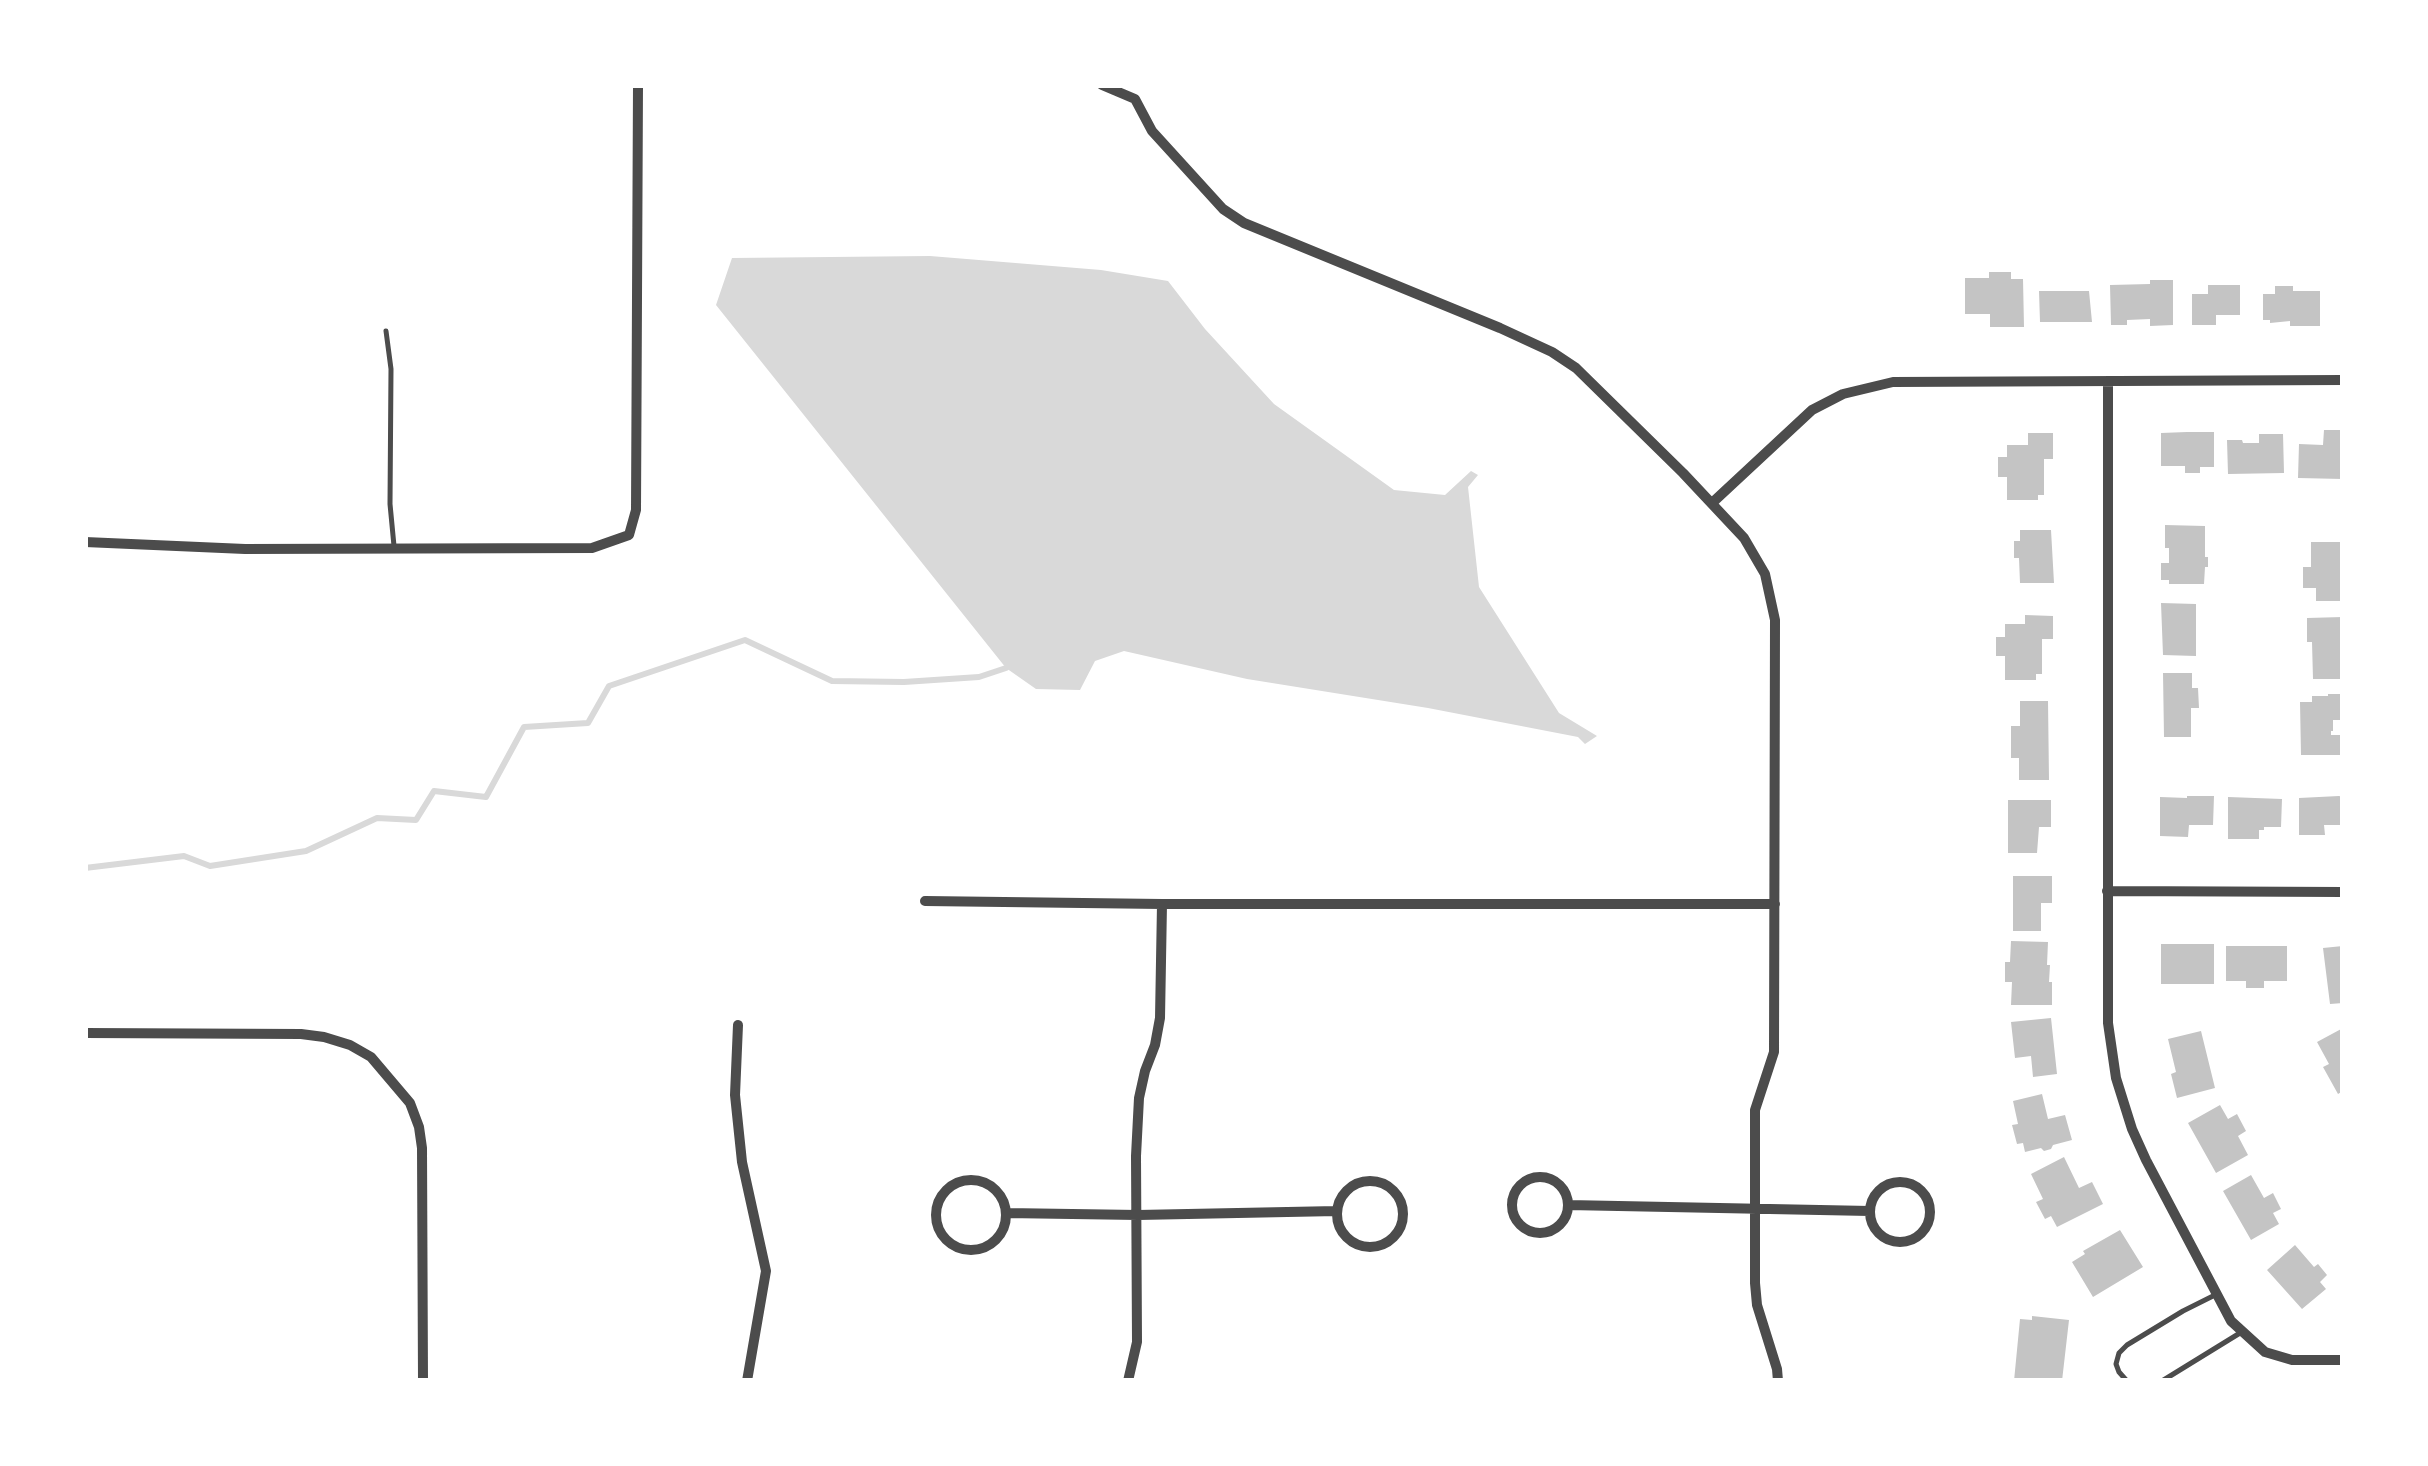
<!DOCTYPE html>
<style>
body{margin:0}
#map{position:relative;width:2428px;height:1466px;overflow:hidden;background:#fff;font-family:Commissioner,sans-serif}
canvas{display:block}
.frame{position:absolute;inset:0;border:88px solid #fff;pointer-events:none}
</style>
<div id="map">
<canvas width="2428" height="1466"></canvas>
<div class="frame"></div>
</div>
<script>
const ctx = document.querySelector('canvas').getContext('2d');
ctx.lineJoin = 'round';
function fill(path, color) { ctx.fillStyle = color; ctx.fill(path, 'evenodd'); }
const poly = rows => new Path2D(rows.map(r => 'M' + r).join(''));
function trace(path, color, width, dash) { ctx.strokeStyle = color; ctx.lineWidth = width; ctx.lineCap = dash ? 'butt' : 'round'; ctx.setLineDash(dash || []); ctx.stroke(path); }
fill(poly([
 [930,256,1101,270,1168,281,1205,329,1274,404,1394,490,1445,495,1471,471,1478,475,1468,487,1479,587,1559,713,1597,736,1585,744,1578,737,1428,708,1247,679,1124,651,1095,661,1080,690,1036,689,1006,668,716,305,732,258]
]), '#d9d9d9');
trace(poly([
 [85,868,184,856,210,866,306,851,377,818,416,820,434,791,486,797,524,727,588,723,609,686,745,640,832,681,904,682,979,677,1006,668]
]), '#d9d9d9', 6);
fill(poly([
 [1989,272,2011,272,2011,279,2023,279,2024,327,1990,327,1990,314,1965,314,1965,278,1989,278],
 [2150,280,2173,280,2173,325,2150,326,2150,319,2127,320,2127,325,2111,325,2110,285,2150,284],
 [2208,285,2240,285,2240,315,2216,315,2216,325,2192,325,2192,294,2208,294],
 [2275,286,2293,286,2293,291,2320,291,2320,326,2290,326,2290,321,2270,323,2270,320,2263,320,2263,294,2275,294],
 [2039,291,2089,291,2092,322,2040,322],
 [2324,430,2343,430,2343,479,2298,478,2299,444,2323,445],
 [2187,432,2214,432,2214,467,2200,467,2200,473,2185,473,2185,466,2161,466,2161,433],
 [2028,433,2053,433,2053,459,2044,459,2044,495,2038,495,2038,500,2007,500,2007,477,1998,477,1998,457,2007,457,2007,445,2028,445],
 [2259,434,2283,434,2284,473,2228,474,2227,440,2242,440,2243,443,2259,443],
 [2165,525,2205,526,2205,557,2208,557,2208,567,2205,567,2204,584,2169,584,2169,580,2161,580,2161,563,2169,563,2169,548,2165,548],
 [2020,530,2051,530,2054,583,2020,583,2019,558,2014,558,2014,541,2020,541],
 [2311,542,2343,542,2343,601,2316,601,2316,588,2303,588,2303,567,2311,567],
 [2161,603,2196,604,2196,656,2163,655],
 [2025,615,2053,616,2053,639,2042,639,2042,674,2036,674,2036,680,2005,680,2005,656,1996,656,1996,637,2005,637,2005,624,2025,624],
 [2343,617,2343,679,2313,679,2312,642,2307,642,2307,618],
 [2163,673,2192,673,2192,688,2198,688,2199,708,2191,708,2191,737,2164,737],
 [2328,694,2343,694,2343,720,2333,720,2333,731,2331,731,2331,735,2341,735,2342,755,2301,755,2300,702,2312,702,2312,696,2328,696],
 [2020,701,2048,701,2049,780,2019,780,2019,758,2011,758,2011,726,2020,726],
 [2187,796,2214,796,2213,825,2189,825,2188,837,2160,836,2160,797,2187,798],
 [2339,796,2343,797,2343,825,2324,825,2325,835,2299,835,2299,798],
 [2228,797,2282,799,2281,827,2264,827,2264,830,2259,830,2259,839,2228,839],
 [2008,800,2051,800,2051,827,2039,827,2037,853,2008,853],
 [2013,876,2052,876,2052,903,2041,903,2041,931,2013,931],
 [2011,941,2048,942,2047,965,2050,965,2049,982,2052,982,2052,1005,2011,1005,2012,982,2005,982,2005,962,2010,962],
 [2161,944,2214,944,2214,984,2161,984],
 [2226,946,2287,946,2287,981,2264,981,2264,988,2246,988,2246,981,2226,981],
 [2343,946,2343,1003,2330,1004,2323,948],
 [2051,1018,2057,1074,2033,1077,2031,1056,2015,1058,2011,1022],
 [2343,1028,2343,1091,2338,1094,2323,1067,2329,1064,2317,1042],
 [2201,1031,2215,1088,2177,1098,2171,1074,2176,1072,2168,1039],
 [2042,1094,2048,1119,2065,1115,2072,1140,2053,1145,2051,1149,2044,1151,2041,1148,2025,1152,2023,1143,2017,1144,2012,1125,2018,1124,2013,1101],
 [2220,1105,2228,1119,2237,1114,2246,1131,2238,1136,2248,1155,2216,1173,2188,1123],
 [2064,1157,2079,1188,2092,1182,2103,1204,2057,1227,2051,1216,2045,1219,2036,1202,2043,1199,2031,1174],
 [2251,1175,2264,1198,2273,1193,2281,1209,2273,1213,2279,1224,2251,1240,2223,1191],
 [2120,1230,2143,1267,2093,1297,2072,1262,2085,1254,2083,1251],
 [2295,1245,2314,1267,2318,1264,2327,1275,2320,1282,2326,1289,2302,1309,2267,1270],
 [2032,1316,2069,1320,2062,1381,2014,1381,2020,1319,2032,1320]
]), '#c4c4c4');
trace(poly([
 [386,331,391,369,390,504,394,546],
 [2127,1381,2119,1372,2116,1364,2119,1353,2127,1345,2183,1311,2215,1295],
 [2162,1381,2240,1333]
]), '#4c4c4c', 5);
trace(poly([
 [1102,85,1135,99,1152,131,1223,209,1244,223,1500,328,1552,352,1576,368,1683,473,1744,538,1765,574,1775,620,1774,1052,1755,1110,1755,1283,1757,1305,1777,1369,1778,1381],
 [2108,381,2108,1023,2116,1078,2132,1129,2146,1160,2231,1321,2265,1352,2292,1360,2343,1360],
 [1712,503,1812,410,1843,394,1893,382,2343,380],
 [85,542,245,549,592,548,629,535,636,510,638,85],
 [2107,891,2343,892],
 [925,901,1162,904,1775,904],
 [738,1025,735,1095,742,1162,766,1271,747,1381],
 [85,1033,301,1034,324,1037,350,1045,371,1057,410,1103,419,1127,422,1148,423,1381],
 '1512 1205a28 28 0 1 1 56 0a28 28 0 1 1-56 0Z',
 '936 1215a35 35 0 1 1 70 0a35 35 0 1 1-70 0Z',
 '1337 1214a33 33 0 1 1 66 0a33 33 0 1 1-66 0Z',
 '1870 1212a30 30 0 1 1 60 0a30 30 0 1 1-60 0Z',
 [1568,1205,1870,1211],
 [1006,1213,1138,1215,1337,1211],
 [1128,1381,1137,1342,1136,1156,1139,1098,1145,1071,1155,1045,1160,1018,1162,904]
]), '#4c4c4c', 10);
</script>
